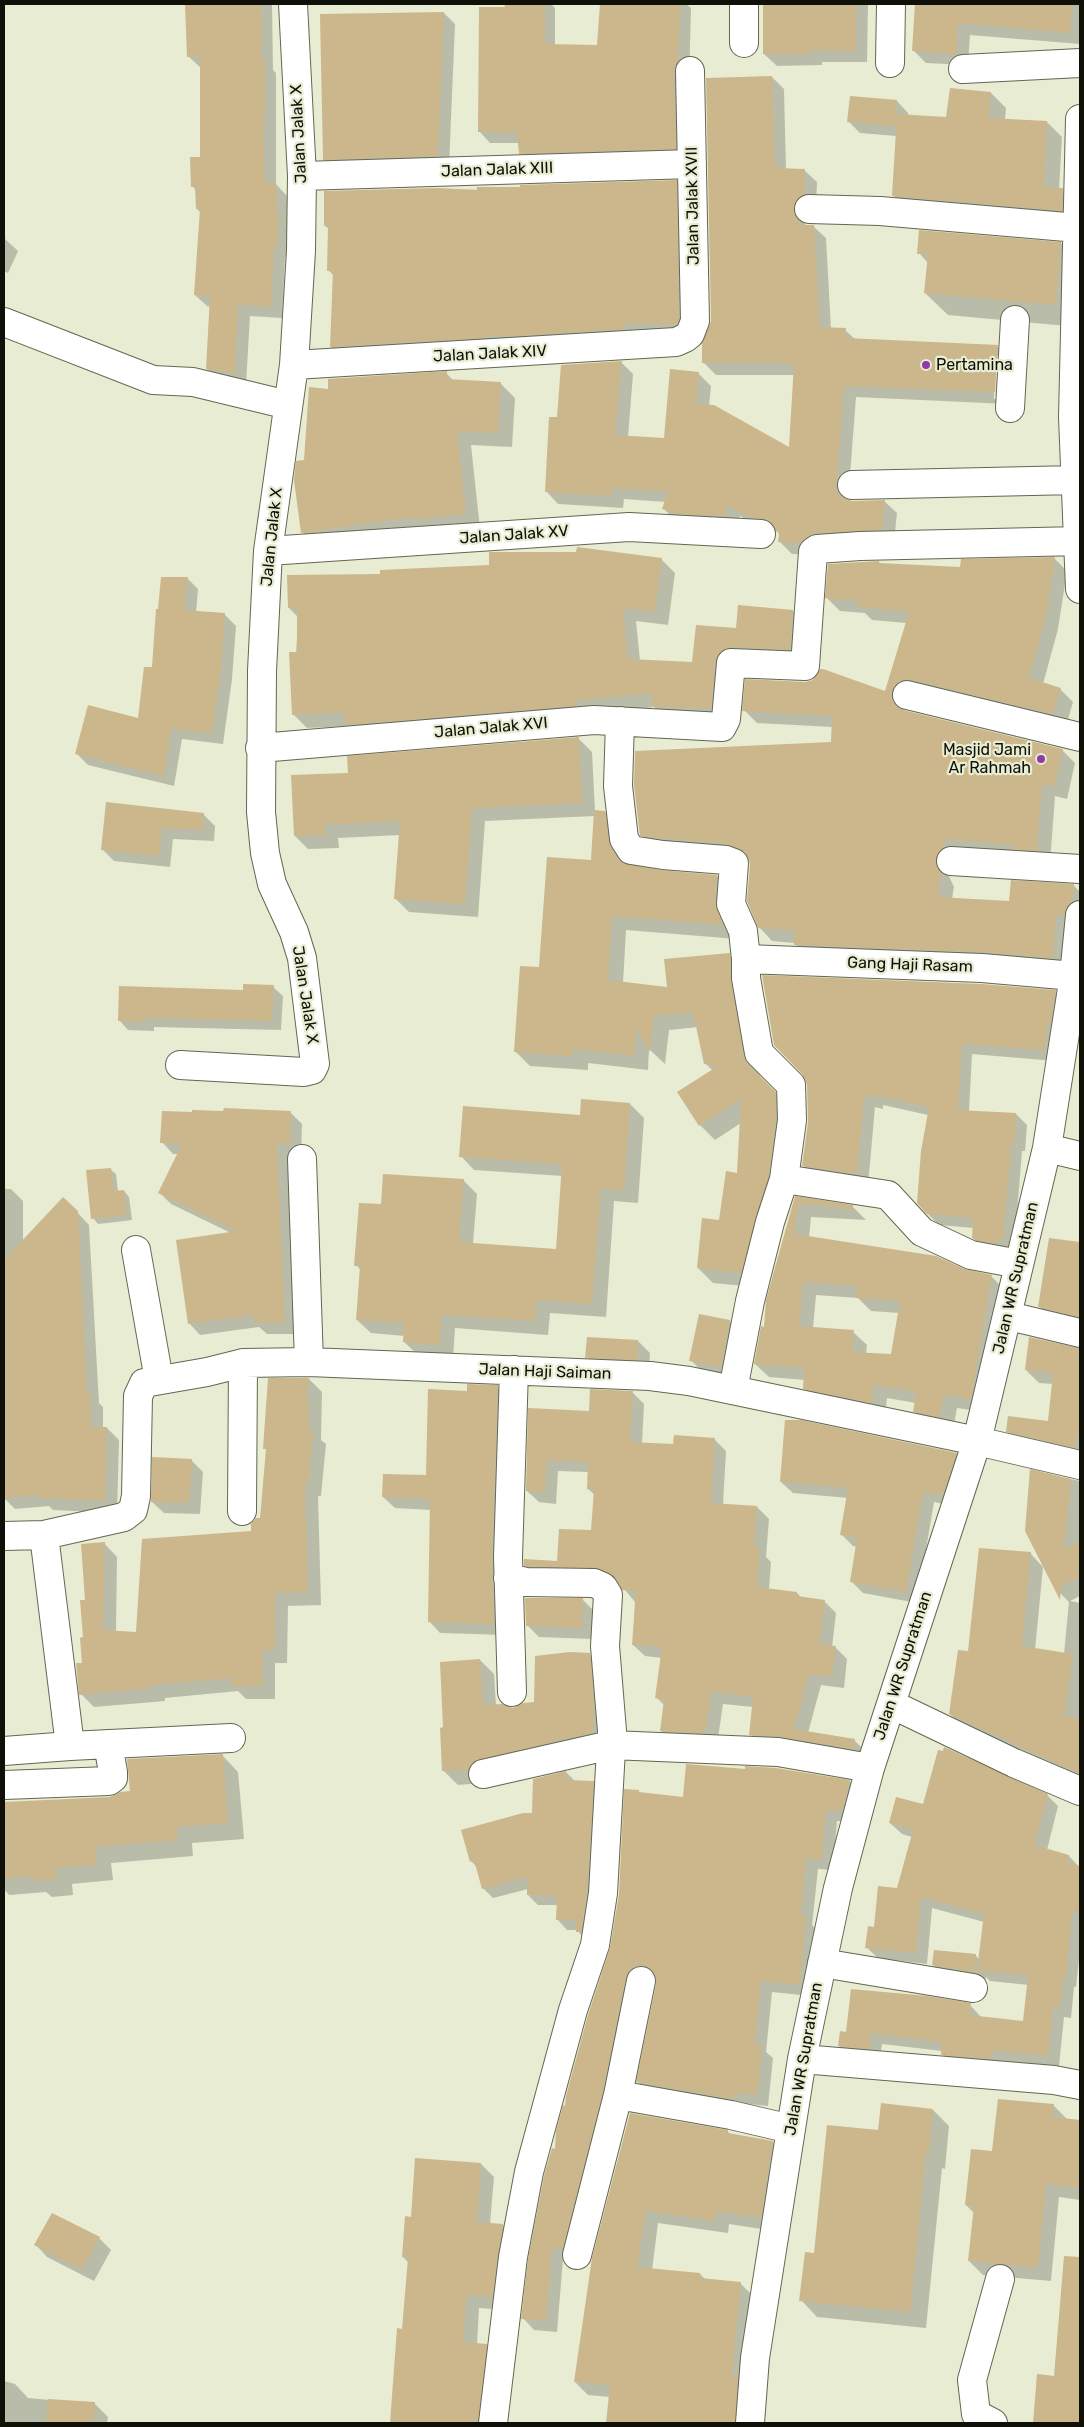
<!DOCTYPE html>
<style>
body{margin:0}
#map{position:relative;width:1084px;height:2427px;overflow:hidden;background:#e8ecd2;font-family:Rubik,sans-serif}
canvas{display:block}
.frame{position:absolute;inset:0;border:5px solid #0f1007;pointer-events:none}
</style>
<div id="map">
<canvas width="1084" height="2427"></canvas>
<div class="frame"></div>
</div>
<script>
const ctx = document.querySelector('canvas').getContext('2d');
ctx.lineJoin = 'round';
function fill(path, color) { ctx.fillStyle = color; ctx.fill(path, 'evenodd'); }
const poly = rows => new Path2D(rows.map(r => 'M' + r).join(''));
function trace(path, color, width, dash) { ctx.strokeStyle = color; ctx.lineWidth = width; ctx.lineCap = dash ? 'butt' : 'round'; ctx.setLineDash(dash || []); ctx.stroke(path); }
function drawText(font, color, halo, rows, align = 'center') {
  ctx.font = font + ' Rubik,sans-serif'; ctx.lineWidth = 4.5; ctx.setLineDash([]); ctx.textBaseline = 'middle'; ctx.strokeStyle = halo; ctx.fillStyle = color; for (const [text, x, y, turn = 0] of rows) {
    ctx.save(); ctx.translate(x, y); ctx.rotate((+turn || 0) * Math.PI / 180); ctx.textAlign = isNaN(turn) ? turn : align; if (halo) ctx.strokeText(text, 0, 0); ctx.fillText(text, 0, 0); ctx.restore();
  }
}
fill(poly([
 [187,4,272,4,273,70,276,73,276,184,287,196,288,257,285,257,282,318,250,316,246,384,219,380,207,369,211,307,207,306,195,295,201,213,197,209,197,191,192,186,202,158,201,68,188,56],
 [506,4,551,4,555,8,555,46,598,47,601,4,686,4,691,8,687,160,532,164,521,153,520,143,490,143,479,131],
 [764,4,868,4,867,62,822,62,822,65,777,66,764,54],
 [916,4,1080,4,1080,44,970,35,968,65,926,63,914,51],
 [444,13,455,24,449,167,336,171,324,159],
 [772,77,784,89,786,169,804,170,817,182,816,207,808,213,805,222,806,226,813,226,826,238,831,329,845,330,856,340,997,346,1010,358,1007,404,856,397,848,501,884,501,897,513,894,542,813,555,792,554,780,542,779,532,764,530,740,516,736,528,676,521,664,509,666,502,624,499,623,508,558,504,546,491,558,418,621,362,633,374,628,437,665,439,698,373,711,386,709,406,790,450,794,375,716,375,704,363],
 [996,356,999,356,996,399,994,399],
 [991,93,1006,108,1005,120,1047,122,1062,137,1059,189,1062,190,1077,205,1077,225,909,211,894,196,897,136,860,133,849,122,897,101,908,113,908,116,947,119],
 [676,181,688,193,690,330,342,358,331,347,334,276,328,270,329,229,325,226,325,192,521,189],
 [921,231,1061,243,1080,263,1078,327,948,315,925,293,928,263,919,253],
 [4,238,18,251,8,273,4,271],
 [446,373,454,381,500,383,515,398,512,447,471,445,480,529,317,547,303,533,305,461,329,390],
 [1054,558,1067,571,1058,629,1043,684,1060,689,1073,702,1066,726,904,705,904,712,1062,750,1075,763,1067,799,1055,796,1050,863,950,866,948,874,954,887,952,899,1011,903,1074,886,1080,892,1080,919,1065,971,808,958,795,943,772,941,759,927,750,860,653,846,640,833,833,743,833,727,757,723,744,710,886,693,907,623,872,620,865,613,840,611,827,598,879,562,881,565,961,569],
 [661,559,675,573,668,625,636,621,640,661,694,663,737,630,793,611,806,624,803,663,746,660,724,722,666,719,654,707,360,738,348,726,307,728,293,714,298,617,289,608,382,575],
 [187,578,198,589,196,613,225,615,236,626,232,679,223,744,182,739,174,786,88,765,77,754,140,719,153,669],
 [578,738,592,752,595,811,605,812,619,827,623,857,628,866,660,872,717,876,732,891,737,939,626,930,623,983,668,988,729,955,744,969,745,996,758,1071,762,1080,790,1108,755,1287,713,1283,698,1268,721,1221,738,1174,741,1123,715,1140,700,1125,679,1093,713,1071,706,1064,698,1027,669,1030,665,1064,649,1049,648,1070,588,1063,588,1070,530,1066,515,1051,540,968,592,861,595,816,485,821,478,917,409,912,396,899,400,835,338,838,339,848,308,849,295,836,349,774],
 [108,804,203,814,215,826,214,841,173,839,170,867,114,861,103,850],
 [273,987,283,996,281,1030,154,1027,154,1031,128,1030,119,1020],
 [1055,991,1066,1002,1055,1061,972,1054,969,1112,1016,1114,1027,1125,1025,1151,1022,1151,1014,1251,984,1249,973,1238,974,1228,939,1225,928,1214,928,1115,883,1105,883,1109,875,1107,868,1185,814,1177,803,1165,809,1122],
 [630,1104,644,1118,638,1203,614,1201,606,1317,550,1313,548,1335,455,1328,453,1358,418,1355,404,1342,405,1336,371,1333,357,1320,361,1270,356,1265,382,1206,463,1180,477,1194,473,1244,557,1250,563,1176,474,1170,461,1156,581,1116],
 [291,1113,302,1124,301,1156,288,1155,296,1334,267,1334,259,1327,200,1335,189,1323,231,1233,171,1204,160,1193,179,1154,173,1154,162,1142],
 [110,1169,116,1174,118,1192,124,1191,129,1197,132,1220,98,1224,93,1218],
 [4,1189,11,1189,23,1201,23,1241,77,1212,89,1225,99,1403,103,1407,103,1428,107,1428,119,1440,117,1513,53,1510,49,1506,15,1509,4,1498],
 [796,1198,853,1207,866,1220,811,1217,809,1238,991,1276,1005,1290,984,1412,957,1408,953,1430,928,1425,915,1411,916,1403,887,1398,885,1416,818,1402,804,1388,805,1380,769,1377,755,1364],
 [816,1295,858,1298,871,1311,899,1313,892,1356,866,1354,867,1345,853,1332,813,1328],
 [1080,1235,1080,1326,1052,1320,1039,1306,1079,1243],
 [700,1316,730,1321,741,1333,733,1378,702,1372,691,1360],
 [638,1341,650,1353,649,1371,598,1369,587,1357],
 [1076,1349,1080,1349,1080,1458,1020,1444,1007,1431,1049,1422,1053,1384,1039,1383,1026,1370],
 [309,1379,322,1392,321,1440,326,1444,321,1496,318,1496,321,1605,288,1606,287,1663,275,1663,275,1699,246,1699,238,1691,165,1698,165,1701,94,1707,81,1694,87,1601,104,1543,117,1557,116,1632,137,1633,252,1532,261,1519,267,1451,265,1448],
 [497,1387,509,1398,505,1635,440,1633,429,1621,431,1510,395,1508,383,1497,427,1477],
 [632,1392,644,1404,642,1444,674,1445,714,1439,726,1451,723,1505,757,1507,769,1519,766,1557,771,1562,769,1589,797,1593,802,1598,824,1601,836,1613,832,1647,836,1648,847,1659,844,1688,821,1685,808,1733,854,1740,866,1752,865,1760,762,1746,751,1735,753,1707,723,1704,717,1745,673,1743,661,1731,665,1706,657,1698,662,1658,645,1656,633,1645,635,1602,621,1585,613,1580,537,1577,525,1565,558,1562,593,1532,595,1495,588,1489,589,1472,558,1471,556,1504,539,1502,527,1491,530,1410,590,1412],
 [956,1454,968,1465,954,1506,934,1502,917,1603,863,1593,851,1581,857,1547,853,1546,841,1534,848,1498,793,1493,781,1482],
 [191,1460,203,1472,200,1514,164,1513,152,1502],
 [1031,1471,1080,1481,1080,1596,1070,1601,1080,1603,1080,1781,963,1727,950,1714,969,1652,1030,1553,1043,1567,1035,1650,1064,1654,1069,1602,1056,1589],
 [583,1600,594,1611,593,1639,539,1637,527,1625],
 [589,1654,604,1668,607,1747,482,1783,458,1785,444,1771,445,1729,480,1660,494,1674,496,1706,513,1709,535,1703],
 [222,1755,238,1772,244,1839,192,1843,193,1856,111,1863,113,1880,72,1884,73,1895,52,1897,46,1892,9,1895,4,1889,4,1804,110,1798,132,1792],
 [776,1769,850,1782,862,1793,854,1822,837,1821,833,1870,818,1869,812,1925,817,1930,811,1996,772,1992,766,2052,773,2058,768,2106,650,2094,638,2082,658,1984,657,1977,649,1977,574,2259,563,2259,557,2332,534,2330,523,2318,566,2107,612,1948,638,1791,641,1794,684,1798,746,1770],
 [566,1772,575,1781,593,1782,603,1792,587,1942,577,1930,567,1930,557,1919,558,1905,538,1905,528,1895,528,1889,493,1898,483,1888,477,1867,471,1861,533,1815,534,1780],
 [1047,1795,1058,1806,1047,1850,1069,1856,1080,1868,1080,1950,1076,1987,1074,1987,1071,2018,1064,2017,1059,2066,1003,2061,1002,2070,953,2066,942,2054,942,2051,882,2044,880,2059,850,2057,839,2046,847,2033,970,2005,981,2017,1025,2022,1029,1985,990,1981,986,1977,985,1983,945,1977,933,1965,975,1955,980,1960,984,1922,932,1908,927,1964,878,1958,866,1947,898,1889,912,1837,902,1834,890,1823,924,1806],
 [999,2100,1054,2106,1068,2120,1080,2121,1080,2200,1059,2197,1051,2281,983,2275,969,2261,974,2213,966,2205,994,2152],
 [933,2110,949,2126,945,2169,942,2168,926,2328,817,2317,801,2300,815,2254,879,2132],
 [727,2131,731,2135,773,2142,786,2155,774,2231,729,2224,728,2233,658,2223,652,2270,700,2274,706,2280,740,2283,753,2296,748,2423,607,2423,610,2397,588,2395,575,2382,594,2258],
 [481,2164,494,2177,490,2224,503,2225,516,2238,505,2310,479,2308,477,2344,486,2345,499,2358,492,2423,391,2423,398,2330,404,2330,409,2263,403,2257,412,2218],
 [99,2238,111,2250,94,2281,47,2257,36,2245],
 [1064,2281,1080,2282,1080,2423,1034,2423,1038,2376,1055,2377],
 [4,2381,15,2384,28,2398,95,2404,108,2417,107,2423,4,2423]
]), '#0003');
fill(poly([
 [185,4,261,4,262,60,265,60,265,117,263,117,265,183,276,183,277,216,279,216,277,246,274,246,271,307,238,305,235,373,206,369,210,296,194,295,200,209,196,209,195,187,191,187,190,157,200,157,200,56,187,57],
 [504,4,545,4,545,44,597,45,600,4,680,4,678,62,674,71,676,149,519,154,517,133,478,132,479,7,505,7],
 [763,4,856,4,856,51,810,50,810,54,763,54],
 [915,4,1072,4,1070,33,958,23,956,54,912,51],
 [444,12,438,156,323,160,320,14],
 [772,76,775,168,805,169,804,195,796,200,793,209,796,217,804,225,814,225,820,327,846,328,846,338,998,345,995,392,844,386,836,491,844,498,852,501,885,500,882,530,816,533,808,536,800,543,778,542,779,534,770,521,751,518,728,505,724,516,678,514,662,509,668,491,612,488,611,496,545,492,549,417,557,417,561,365,622,361,615,435,664,438,670,369,699,372,696,404,714,405,789,447,794,363,702,363,702,343,711,321,706,78],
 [950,88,991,92,989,118,1047,121,1044,187,1063,188,1062,211,892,196,897,114,946,117],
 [850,96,897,100,895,126,847,122],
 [677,180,679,318,677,325,625,323,625,329,516,336,486,336,486,338,330,347,333,271,327,271,328,226,324,226,324,191,436,188,477,190,477,187,520,187,520,185],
 [919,230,1061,242,1056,305,924,293,928,254,917,254],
 [447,371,447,379,501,382,498,433,457,431,466,514,413,520,413,517,301,533,294,480,296,461,304,460,309,387,328,389,328,379],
 [577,547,662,558,655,612,623,608,628,659,692,662,696,625,736,628,738,605,793,610,790,650,732,647,724,649,718,655,715,662,711,709,651,706,652,693,577,701,577,706,346,725,345,712,292,715,289,652,297,652,297,608,288,608,287,575,380,574,380,570,489,565,489,552,576,552],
 [1055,557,1046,616,1029,678,1061,688,1053,714,911,680,902,680,896,684,892,692,892,700,896,706,903,710,1063,749,1054,787,1042,784,1037,851,1013,849,1013,845,945,839,944,847,938,853,935,861,941,873,938,897,1009,901,1011,880,1074,884,1073,901,1067,906,1064,915,1056,915,1053,958,983,952,794,945,794,931,758,928,747,901,750,864,747,854,740,849,727,844,640,836,634,785,635,751,831,742,832,716,742,711,745,679,805,682,813,680,820,669,823,669,885,691,909,612,858,607,858,601,825,598,828,564,879,561,879,563,960,567,961,559],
 [161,577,188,577,184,610,225,613,221,667,212,733,171,729,164,776,75,754,88,705,138,718,144,667,152,667,156,609,158,609],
 [579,737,582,803,472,808,465,904,394,899,400,821,325,825,325,835,294,836,291,775,348,773,347,756],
 [106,802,204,813,203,830,162,828,159,856,101,850],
 [594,810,605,811,609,841,623,863,661,870,717,875,715,903,723,925,612,916,608,980,667,987,664,959,730,953,731,981,744,1056,748,1064,776,1092,776,1119,769,1176,741,1273,697,1268,702,1218,719,1220,726,1171,737,1173,741,1099,699,1126,677,1092,718,1066,704,1064,693,1012,654,1016,650,1052,636,1029,634,1056,574,1049,573,1056,514,1052,520,966,539,967,547,857,591,860],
 [762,975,981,984,1056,990,1050,1025,1047,1025,1045,1050,962,1044,958,1110,1016,1113,1015,1140,1012,1140,1003,1240,997,1240,997,1244,976,1240,972,1238,973,1218,927,1214,917,1203,921,1151,929,1107,872,1095,872,1098,864,1097,857,1174,802,1166,808,1122,807,1085,802,1074,774,1045],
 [243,984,274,985,272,1021,145,1018,145,1022,118,1021,119,986,243,990],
 [581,1099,630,1103,624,1190,601,1188,592,1304,537,1300,535,1321,442,1315,440,1345,403,1342,404,1323,356,1320,360,1266,354,1266,359,1203,381,1204,383,1174,464,1179,459,1242,556,1249,562,1164,459,1157,463,1106,580,1115],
 [224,1108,291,1111,290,1145,277,1144,285,1323,254,1323,254,1315,188,1324,176,1240,237,1231,158,1193,182,1144,160,1143,162,1111,192,1112,192,1110,223,1111],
 [111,1168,114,1191,124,1190,127,1215,91,1219,86,1170],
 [795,1196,853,1205,853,1209,798,1204,795,1234,936,1256,965,1269,992,1275,971,1399,944,1395,940,1417,913,1412,916,1392,874,1385,872,1403,803,1389,804,1368,754,1364,761,1326,764,1327,766,1300],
 [803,1282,857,1286,856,1298,900,1301,891,1354,852,1352,854,1330,799,1326],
 [63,1197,78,1211,87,1394,91,1394,91,1427,107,1427,105,1501,39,1498,39,1495,4,1498,4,1260],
 [1049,1238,1080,1242,1080,1317,1038,1307],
 [699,1314,730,1320,721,1367,689,1361],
 [587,1337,638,1340,637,1360,585,1358],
 [1029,1337,1080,1348,1080,1432,1078,1432,1075,1448,1006,1432,1008,1416,1048,1421,1053,1373,1025,1370],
 [268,1378,309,1378,307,1402,310,1403,308,1429,313,1430,308,1484,305,1484,308,1592,275,1593,275,1650,263,1650,262,1686,231,1686,232,1678,152,1685,153,1688,79,1695,76,1663,82,1663,80,1638,83,1637,80,1600,85,1600,81,1544,105,1542,103,1630,136,1632,142,1539,251,1531,251,1524,256,1518,260,1518,266,1449,263,1449],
 [467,1384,498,1385,492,1556,494,1624,428,1622,430,1499,382,1497,383,1474,426,1475,428,1389,467,1391],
 [590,1389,633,1391,630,1442,673,1444,674,1435,715,1438,711,1503,757,1506,754,1548,760,1548,757,1587,797,1592,797,1596,825,1600,819,1644,836,1646,832,1676,809,1674,794,1729,855,1739,854,1749,781,1737,749,1735,753,1697,711,1692,705,1733,660,1731,664,1700,655,1698,662,1647,632,1645,636,1591,622,1590,616,1578,600,1569,524,1566,524,1559,557,1561,559,1529,591,1530,594,1490,587,1489,588,1462,547,1460,545,1492,526,1491,528,1408,589,1411],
 [785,1420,801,1420,957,1453,943,1495,923,1492,906,1592,850,1582,857,1538,840,1535,848,1488,780,1482],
 [152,1457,192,1459,189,1503,151,1502],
 [1030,1469,1071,1479,1064,1549,1080,1541,1080,1577,1061,1586,1060,1600,1025,1531],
 [979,1548,1031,1552,1022,1646,1073,1654,1064,1716,1080,1719,1080,1774,949,1714,958,1650,968,1651],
 [525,1598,583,1598,582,1628,526,1626],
 [570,1652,590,1653,594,1702,593,1733,480,1759,472,1763,468,1770,442,1771,440,1728,443,1727,440,1662,480,1659,483,1705,503,1704,513,1708,523,1703,534,1702,535,1656],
 [944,1747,1048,1794,1034,1845,1069,1855,1067,1863,1080,1866,1080,1913,1072,1911,1066,1977,1064,1976,1060,2007,1053,2007,1048,2056,992,2050,991,2059,941,2055,942,2042,871,2033,870,2049,838,2046,840,2031,846,2032,851,1989,928,1996,971,2003,969,2015,1023,2021,1028,1976,977,1970,984,1914,921,1897,916,1953,865,1948,868,1926,874,1927,878,1886,897,1888,913,1830,889,1823,896,1797,923,1804,938,1750,943,1751],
 [223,1754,228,1823,177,1827,178,1840,96,1847,97,1865,56,1868,57,1879,34,1881,34,1876,4,1878,4,1802,110,1797,120,1792,130,1791,127,1759],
 [686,1764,745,1769,745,1766,776,1768,850,1780,842,1811,826,1810,822,1859,806,1858,801,1916,806,1917,800,1985,761,1981,755,2045,762,2046,757,2095,734,2093,733,2099,636,2082,656,1984,656,1976,652,1970,645,1966,636,1966,629,1971,626,1978,603,2092,563,2248,552,2248,546,2320,521,2319,528,2259,544,2176,552,2148,555,2149,556,2131,563,2105,565,2106,566,2096,588,2015,610,1948,619,1894,624,1789,639,1790,639,1792,683,1797],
 [566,1771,566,1780,594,1781,587,1891,581,1932,576,1932,576,1920,556,1920,557,1896,527,1895,527,1877,482,1889,474,1860,470,1862,461,1830,523,1813,532,1813,533,1779],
 [934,1950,976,1954,974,1972,932,1965],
 [998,2099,1054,2104,1053,2117,1080,2120,1080,2188,1046,2184,1038,2268,968,2261,974,2206,965,2205,971,2149,992,2151],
 [881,2103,933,2109,929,2153,926,2153,910,2312,799,2301,805,2252,814,2253,827,2125,878,2130],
 [630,2113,728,2130,728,2133,773,2141,761,2218,716,2211,715,2221,646,2211,637,2267,700,2273,700,2278,741,2282,732,2376,738,2376,735,2423,664,2421,664,2423,606,2423,610,2385,574,2382,592,2258],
 [415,2158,481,2163,477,2222,503,2224,492,2297,467,2295,463,2342,487,2344,478,2423,390,2423,397,2328,402,2329,408,2258,402,2257,405,2216,411,2217],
 [52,2213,100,2237,82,2270,34,2245],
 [1064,2256,1080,2257,1080,2423,1033,2423,1037,2374,1054,2376],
 [48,2399,95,2402,94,2423,46,2423]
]), '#ccb68b');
const minor = poly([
 [744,4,744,43],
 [890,63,891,4],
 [963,69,1080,63],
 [1080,119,1073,417,1080,589],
 [302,176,692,164],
 [809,209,880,211,1078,228],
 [4,322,153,380,193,382,288,405],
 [294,365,676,342,685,338,690,334,695,321,690,71],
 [1010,408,1015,320],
 [852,485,1076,480],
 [268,551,629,527,761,534],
 [907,695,1080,737],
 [620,721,618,786,624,839,631,850,663,855,726,860,734,863,731,904,743,931,746,959,746,978,759,1053,791,1085,792,1120,784,1179,770,1222,750,1301,733,1390],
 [260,748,594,720,722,727,726,719,731,663,805,666,813,552,817,549,860,546,1080,541],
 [951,861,1080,869],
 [746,959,982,968,1074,976],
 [180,1065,304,1072,312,1070,315,1064,302,958,294,932,272,884,265,853,261,812,262,671,268,551,294,365,301,251,302,176,293,4],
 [1047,1148,1080,1156],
 [302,1159,309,1362,650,1376,689,1381,977,1441,1080,1465],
 [784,1179,888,1195,922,1232,971,1255,1019,1264],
 [136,1250,159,1380],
 [1009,1316,1080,1333],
 [242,1511,243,1363],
 [44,1535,70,1746,231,1738],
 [4,1536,44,1535,124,1517,133,1510,136,1496,138,1396,144,1383,207,1372,243,1363,309,1362],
 [512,1692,508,1557,514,1370],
 [891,1704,1014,1763,1080,1791],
 [4,1751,70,1746],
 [483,1774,611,1745,778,1752,870,1768],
 [4,1785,109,1781,113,1778,113,1772,108,1744],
 [822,1963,973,1988],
 [802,2059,1054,2080,1080,2085],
 [618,2095,731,2115,791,2129],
 [577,2255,618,2095,641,1981],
 [493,2423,513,2257,529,2172,573,2010,595,1945,603,1893,612,1731,605,1646,608,1595,603,1587,594,1583,526,1582,508,1578],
 [750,2423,755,2358,802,2059,838,1888,870,1768,977,1441,1047,1148,1074,976,1080,915],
 [993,2423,976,2414,972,2380,1000,2279]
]);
trace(minor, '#636750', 30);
trace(minor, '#fff', 28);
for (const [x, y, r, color] of [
 [926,365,5,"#903aa7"],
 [1041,759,5,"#903aa7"]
]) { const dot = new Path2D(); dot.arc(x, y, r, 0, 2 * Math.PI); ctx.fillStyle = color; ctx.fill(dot); trace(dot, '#e8ecd2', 2); }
drawText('16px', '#0f1007', '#e8ecd2', [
 ["Jalan Jalak X",299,134,-93],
 ["Jalan Jalak XIII",497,170,-2],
 ["Jalan Jalak XVII",693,206,-91],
 ["Jalan Jalak XIV",490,354,-3],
 ["Jalan Jalak XV",514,535,-4],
 ["Jalan Jalak X",272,537,-84],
 ["Jalan Jalak XVI",491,728,-5],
 ["Gang Haji Rasam",910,965,2],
 ["Jalan Jalak X",305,995,81],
 ["Jalan WR Supratman",1016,1278,-77],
 ["Jalan Haji Saiman",545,1372,2],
 ["Jalan WR Supratman",903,1666,-72],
 ["Jalan WR Supratman",804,2059,-80]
]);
drawText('16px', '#0f1007', '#e8ecd2', [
 ["Pertamina",936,365],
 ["Masjid Jami",1031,750,"right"],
 ["Ar Rahmah",1031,768,"right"]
], 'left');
</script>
